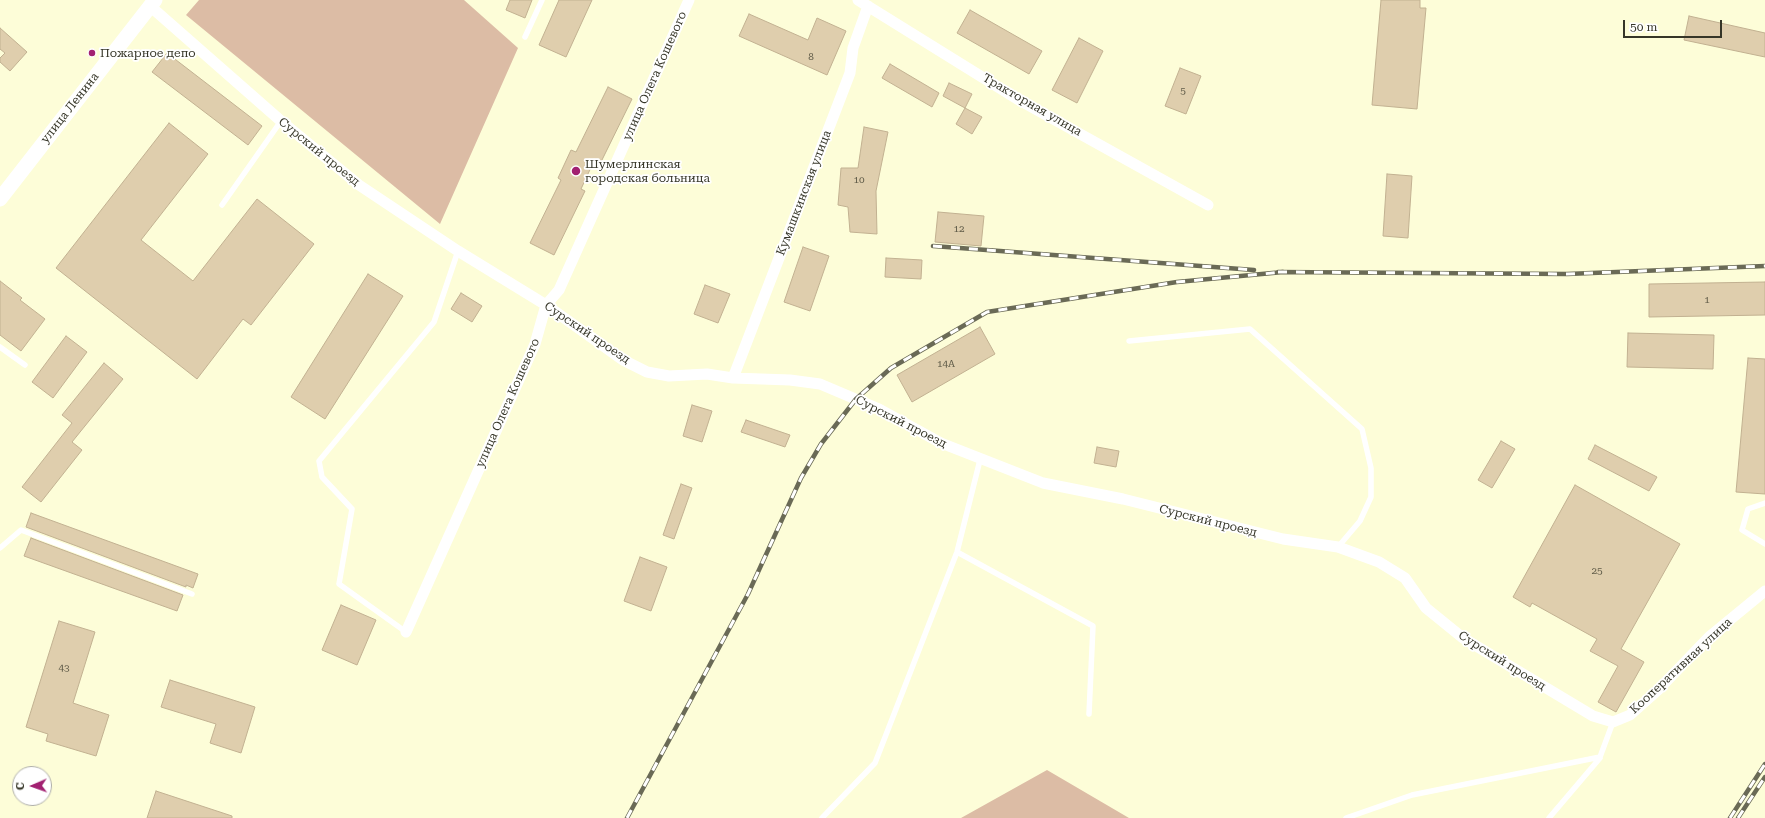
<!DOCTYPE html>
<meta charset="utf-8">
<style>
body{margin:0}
#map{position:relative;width:1765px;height:818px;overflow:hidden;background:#fdfdd8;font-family:"Roboto Serif",serif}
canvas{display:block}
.north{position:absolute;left:12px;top:766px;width:40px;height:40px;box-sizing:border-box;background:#fff;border:1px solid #afafa9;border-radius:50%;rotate:268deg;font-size:11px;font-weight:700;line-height:16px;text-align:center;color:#363628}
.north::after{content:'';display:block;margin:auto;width:14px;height:18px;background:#a22071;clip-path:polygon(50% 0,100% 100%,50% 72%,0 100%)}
.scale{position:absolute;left:1623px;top:20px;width:99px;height:18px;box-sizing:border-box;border:2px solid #363628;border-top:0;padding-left:5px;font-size:12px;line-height:14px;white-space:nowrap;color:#363628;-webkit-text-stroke:3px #fff;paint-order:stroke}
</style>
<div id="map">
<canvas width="1765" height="818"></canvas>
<div class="north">С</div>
<div class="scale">50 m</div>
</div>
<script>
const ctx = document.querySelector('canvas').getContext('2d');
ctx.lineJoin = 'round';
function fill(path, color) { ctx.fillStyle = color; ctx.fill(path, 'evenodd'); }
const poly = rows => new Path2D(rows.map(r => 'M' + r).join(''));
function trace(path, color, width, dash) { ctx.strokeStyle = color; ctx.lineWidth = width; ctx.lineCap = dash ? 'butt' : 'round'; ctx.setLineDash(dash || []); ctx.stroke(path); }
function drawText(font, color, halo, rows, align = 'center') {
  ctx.font = font + ' "Roboto Serif",serif'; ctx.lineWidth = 3.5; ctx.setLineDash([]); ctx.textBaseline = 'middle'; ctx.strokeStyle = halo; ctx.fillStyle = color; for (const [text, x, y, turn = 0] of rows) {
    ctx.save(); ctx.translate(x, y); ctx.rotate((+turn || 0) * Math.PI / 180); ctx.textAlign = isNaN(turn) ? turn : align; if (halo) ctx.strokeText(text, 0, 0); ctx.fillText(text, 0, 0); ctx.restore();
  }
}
fill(poly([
 [199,0,464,0,518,48,440,224,186,15],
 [1047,770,1129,818,961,818]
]), '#dcbca5');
const building = poly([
 [510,0,532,0,525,18,506,10,510,0],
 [559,0,592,0,566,57,539,45,559,0],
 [1381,0,1420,0,1420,8,1426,8,1417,109,1372,105,1381,0],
 [970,10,1042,51,1029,74,957,33,970,10],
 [749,14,808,40,817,18,846,31,827,75,739,36,749,14],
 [1689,16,1765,33,1765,57,1684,40,1689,16],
 [0,28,27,52,10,71,0,62,0,58,5,53,0,49,0,28],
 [1079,38,1103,51,1077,103,1052,90,1079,38],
 [167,53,262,126,248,145,152,72,167,53],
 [890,64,939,93,932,107,882,78,890,64],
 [1180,68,1201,76,1186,114,1165,106,1180,68],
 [949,83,972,94,965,108,943,96,949,83],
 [608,87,632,99,600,164,594,161,581,189,585,191,554,255,530,243,561,180,558,178,571,150,576,152,608,87],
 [965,108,982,117,972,134,956,124,965,108],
 [169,123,208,154,141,240,193,281,257,199,314,244,251,325,243,319,197,379,56,268,169,123],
 [864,127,888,132,876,191,877,234,850,232,848,207,838,205,841,168,858,168,864,127],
 [1387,174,1412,176,1408,238,1383,236,1387,174],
 [938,212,984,216,981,246,935,242,938,212],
 [803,247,829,256,810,311,784,302,803,247],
 [886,258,922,260,921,279,885,277,886,258],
 [368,274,403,296,325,419,291,397,368,274],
 [0,281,22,298,20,300,45,319,21,351,0,335,0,281],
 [1765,282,1765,315,1649,317,1649,284,1765,282],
 [705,285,730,294,718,323,694,314,705,285],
 [461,293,482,306,472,322,451,309,461,293],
 [980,327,995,354,912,402,897,375,980,327],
 [1628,333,1714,335,1713,369,1627,367,1628,333],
 [66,336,87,352,53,398,32,382,66,336],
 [1748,358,1765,359,1765,494,1736,492,1748,358],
 [104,363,123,379,72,442,82,450,41,502,22,487,72,423,62,415,104,363],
 [692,405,712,411,702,442,683,436,692,405],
 [746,420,790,435,785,447,741,432,746,420],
 [1501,441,1515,449,1492,488,1478,480,1501,441],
 [1595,445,1657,477,1649,491,1588,459,1595,445],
 [1097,447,1119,451,1116,467,1094,463,1097,447],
 [681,484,692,488,674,539,663,535,681,484],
 [1575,485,1680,544,1621,649,1644,662,1616,712,1598,702,1618,666,1590,651,1597,639,1532,603,1530,607,1513,597,1575,485],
 [31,513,198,574,193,588,186,585,186,587,26,527,31,513],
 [31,538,183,595,177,611,24,556,31,538],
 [640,557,667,567,651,611,624,601,640,557],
 [341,605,376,620,357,665,322,650,341,605],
 [59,621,95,632,73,703,109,715,96,756,46,741,48,734,26,727,59,621],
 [170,680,255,707,241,753,210,743,216,724,161,707,170,680],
 [156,791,232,816,232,818,147,818,156,791]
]);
fill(building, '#dfcead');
trace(building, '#c2b191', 1);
trace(poly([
 [525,37,542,0],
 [222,205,281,121],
 [1129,341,1250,329,1362,429,1371,468,1371,497,1360,521,1338,547],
 [0,347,25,365],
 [1765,503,1748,509,1742,530,1765,544],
 [0,548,21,530,192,594],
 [957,552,1093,626,1089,714],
 [406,632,339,584,352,509,322,477,319,461,434,322,458,251],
 [822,818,875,763,957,552,980,460],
 [1346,818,1412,795,1600,757,1613,722],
 [1549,818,1600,758]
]), '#fff', 5.5);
trace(poly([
 [858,0,1019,100,1208,205],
 [150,6,281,121,359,185,458,251,546,305,623,360,647,372,669,376,707,374,733,378,790,380,820,384,879,409,941,443,1043,483,1123,499,1283,539,1338,547,1379,562,1405,578,1426,608,1463,638,1593,716,1613,722,1630,715,1658,690,1709,637,1765,591],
 [733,378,850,73,853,48,868,6],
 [406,632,535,344,546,305,559,290,689,0]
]), '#fff', 11);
trace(poly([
 [0,199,155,0]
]), '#fff', 15);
const rail = poly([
 [933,246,1254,270],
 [1278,272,1567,274,1765,266],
 [627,818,748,594,801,478,821,444,856,399,891,368,987,312,1177,282,1283,272],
 [1730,818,1765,764],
 [1738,818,1765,777]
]);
trace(rail, '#6a6a56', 4.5);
trace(rail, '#fff', 3, [9]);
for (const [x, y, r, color] of [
 [92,53,4,"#a22071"],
 [576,171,5,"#a22071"]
]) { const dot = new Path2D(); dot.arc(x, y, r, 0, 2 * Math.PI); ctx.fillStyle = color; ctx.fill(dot); trace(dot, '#fff', 1.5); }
drawText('10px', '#605c49', null, [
 ["8",811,57],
 ["5",1183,91],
 ["10",859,180],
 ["12",959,229],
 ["1",1707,300],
 ["14А",946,364],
 ["25",1597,571],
 ["43",64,668]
]);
drawText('12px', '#363628', '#fff', [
 ["Пожарное депо",100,53],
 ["Шумерлинская",585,164],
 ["городская больница",585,178]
], 'left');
drawText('12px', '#363628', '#fff', [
 ["улица Олега Кошевого",655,76,-66],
 ["Тракторная улица",1032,105,30],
 ["улица Ленина",70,108,-52],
 ["Сурский проезд",319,152,39],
 ["Кумашкинская улица",804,193,-69],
 ["Сурский проезд",587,333,34],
 ["улица Олега Кошевого",508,403,-66],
 ["Сурский проезд",901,422,27],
 ["Сурский проезд",1208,521,14],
 ["Сурский проезд",1502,661,32],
 ["Кооперативная улица",1681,666,-43]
]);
</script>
